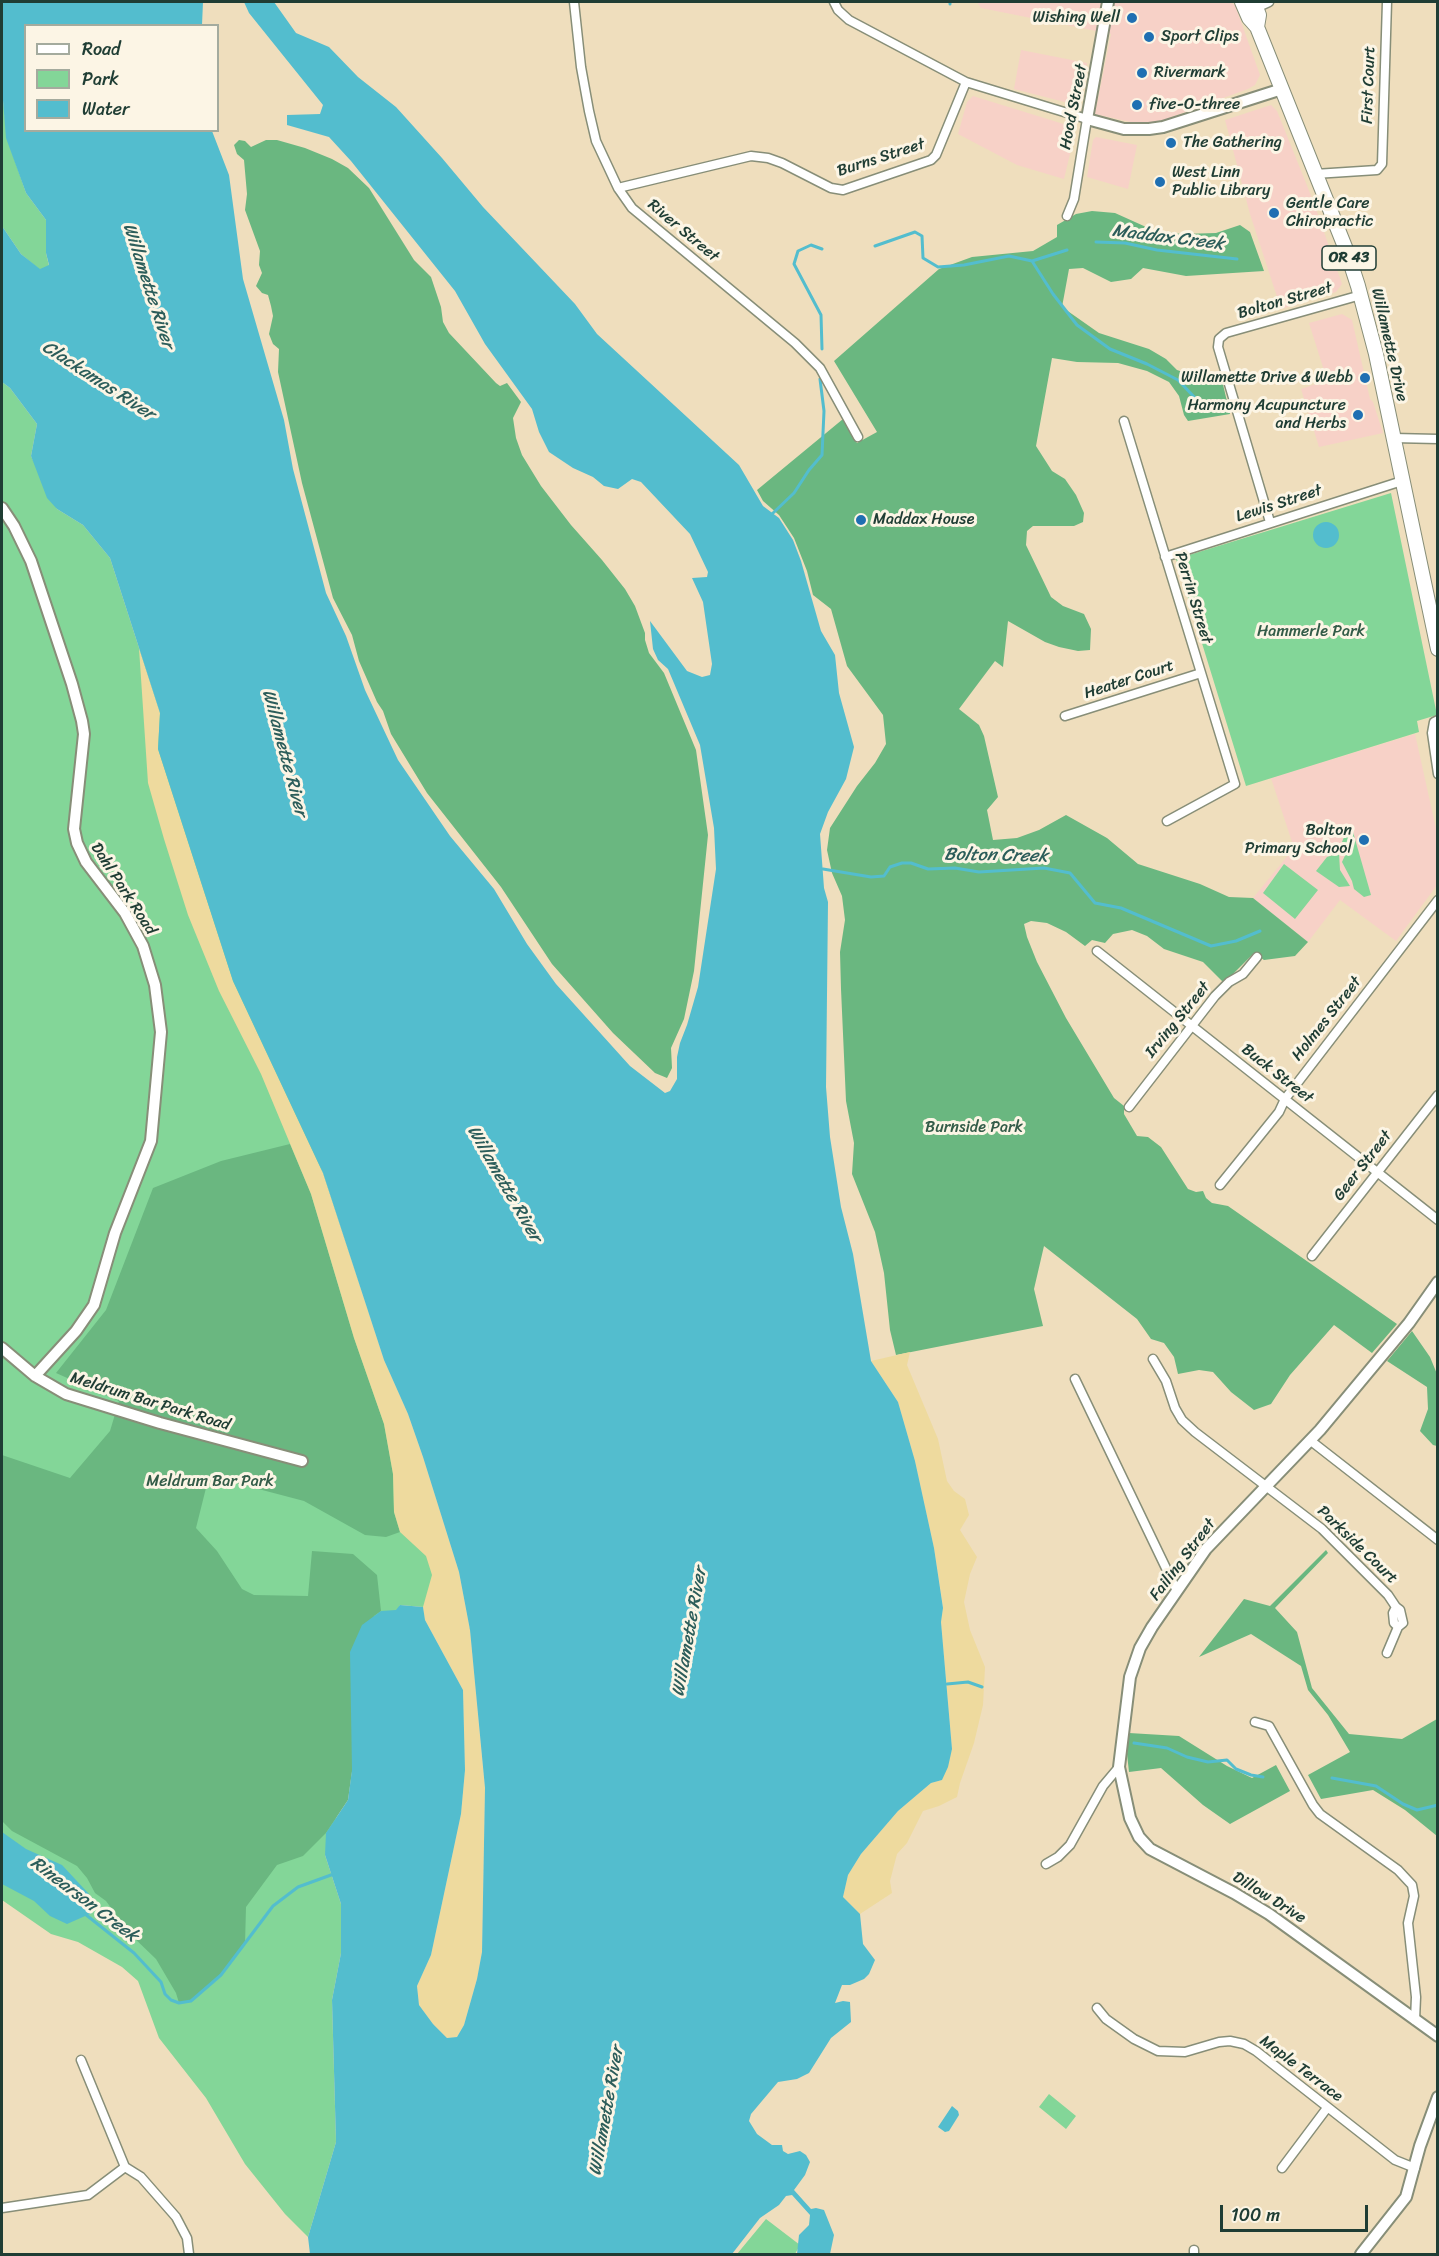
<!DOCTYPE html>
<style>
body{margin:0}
#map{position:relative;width:1439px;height:2256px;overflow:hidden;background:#efdebd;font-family:Sriracha,sans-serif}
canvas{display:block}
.frame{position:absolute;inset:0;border:3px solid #1f3d34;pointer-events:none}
.legend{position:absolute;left:24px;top:24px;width:195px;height:108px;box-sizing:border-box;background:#fcf5e5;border:2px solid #a4ab9e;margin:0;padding:8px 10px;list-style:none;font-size:18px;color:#1f3d34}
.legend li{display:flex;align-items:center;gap:12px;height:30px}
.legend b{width:30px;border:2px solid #a4ab9e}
.scale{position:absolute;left:1220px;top:2205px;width:148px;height:27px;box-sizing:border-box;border:3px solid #1f3d34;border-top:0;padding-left:8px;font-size:18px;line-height:21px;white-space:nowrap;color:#1f3d34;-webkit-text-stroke:4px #fcf5e5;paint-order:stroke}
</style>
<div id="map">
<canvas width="1439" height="2256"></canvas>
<div class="frame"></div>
<ul class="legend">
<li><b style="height:8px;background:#fff"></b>Road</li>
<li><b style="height:16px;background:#83d698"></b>Park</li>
<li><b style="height:16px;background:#53bdce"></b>Water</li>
</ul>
<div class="scale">100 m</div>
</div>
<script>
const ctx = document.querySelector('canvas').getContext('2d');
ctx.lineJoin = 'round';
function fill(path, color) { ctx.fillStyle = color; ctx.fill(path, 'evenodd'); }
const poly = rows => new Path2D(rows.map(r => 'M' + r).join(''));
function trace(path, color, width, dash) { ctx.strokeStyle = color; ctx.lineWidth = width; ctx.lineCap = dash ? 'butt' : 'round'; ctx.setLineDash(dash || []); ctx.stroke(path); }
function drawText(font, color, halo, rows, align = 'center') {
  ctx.font = font + ' Sriracha,sans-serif'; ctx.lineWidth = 6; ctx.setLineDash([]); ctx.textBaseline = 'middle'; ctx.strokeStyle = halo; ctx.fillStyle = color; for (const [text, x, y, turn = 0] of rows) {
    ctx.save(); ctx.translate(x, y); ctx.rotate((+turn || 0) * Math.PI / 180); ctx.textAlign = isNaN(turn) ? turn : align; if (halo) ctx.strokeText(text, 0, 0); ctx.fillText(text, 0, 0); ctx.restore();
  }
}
fill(poly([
 [977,2,1230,2,1235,5,1260,75,1255,85,1248,89,1155,123,1135,123,1095,114,1111,34,981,8],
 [1021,50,1087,63,1080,106,1014,89],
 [973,96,1070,126,1075,133,1064,179,1017,165,958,134,967,102],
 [1271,105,1277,111,1314,203,1342,284,1336,292,1281,309,1250,214,1225,120],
 [1096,137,1137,145,1128,189,1087,177,1093,140],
 [1342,314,1352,320,1370,399,1373,402,1383,433,1319,447,1301,389,1327,380,1309,323],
 [1415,734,1437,833,1437,885,1396,941,1340,900,1308,942,1253,898,1294,848,1271,778]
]), '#f7d1c7');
fill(poly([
 [2,88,7,138,26,193,46,220,46,253,49,266,40,270,21,254,2,226],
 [2,382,10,388,37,424,31,456,57,509,83,525,110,558,160,713,323,1173,470,1630,423,1607,400,1605,325,1855,341,1904,341,1953,332,2000,336,2142,308,2237,285,2214,245,2164,206,2098,159,2038,138,1981,122,1967,78,1942,51,1934,2,1900],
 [1391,493,1437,715,1417,721,1419,732,1246,786,1176,559],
 [1353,832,1371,895,1364,897,1354,889,1352,881,1342,862,1349,847,1342,842,1344,837],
 [1339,853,1340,870,1350,886,1339,887,1316,871,1327,857],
 [1284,864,1318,890,1295,919,1263,893],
 [1049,2094,1076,2116,1066,2129,1039,2107],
 [766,2219,800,2245,795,2254,737,2254]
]), '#83d698');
fill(poly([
 [239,140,245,141,251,147,266,140,277,140,305,148,332,159,348,168,369,188,414,260,431,277,441,307,443,322,449,333,496,383,500,386,507,383,521,402,513,418,516,438,522,455,541,486,571,525,602,560,625,589,635,606,645,633,645,640,649,653,664,673,696,750,708,835,694,971,684,1019,671,1048,672,1068,667,1078,655,1073,613,1033,552,964,501,887,427,793,391,734,383,711,377,702,359,661,352,635,333,598,302,483,278,372,279,349,273,344,269,334,273,316,271,306,268,295,262,293,256,286,262,273,259,265,260,251,245,210,247,194,244,160,237,154,234,145],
 [1092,211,1115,213,1155,231,1182,234,1216,233,1240,225,1250,232,1264,271,1186,276,1143,268,1131,279,1111,282,1083,268,1069,269,1062,307,1099,333,1149,349,1166,359,1177,370,1198,377,1214,375,1220,372,1230,414,1188,421,1184,415,1179,396,1169,382,1147,371,1118,363,1077,362,1052,358,1036,446,1052,471,1065,479,1076,495,1084,513,1083,522,1074,526,1033,526,1027,531,1026,545,1051,597,1063,606,1084,614,1091,629,1090,650,1078,651,1059,647,1045,642,1008,621,1003,667,995,661,959,709,979,725,984,736,998,797,987,810,993,840,1017,838,1039,830,1066,815,1107,838,1138,864,1200,884,1229,897,1253,898,1308,942,1295,956,1264,960,1254,953,1224,983,1203,962,1164,949,1147,936,1132,930,1113,934,1105,943,1092,940,1085,946,1066,932,1047,923,1031,921,1024,924,1027,937,1037,962,1066,1018,1114,1098,1124,1106,1124,1114,1137,1136,1148,1137,1161,1147,1188,1189,1196,1192,1203,1191,1206,1198,1212,1203,1228,1206,1397,1324,1372,1353,1334,1325,1290,1375,1271,1404,1254,1410,1231,1392,1213,1372,1199,1370,1178,1374,1174,1357,1164,1343,1151,1339,1137,1319,1044,1246,1034,1289,1043,1326,896,1355,890,1330,884,1273,875,1232,852,1174,854,1143,846,1101,841,989,840,952,845,920,842,896,832,873,827,850,830,828,857,786,875,763,886,744,883,715,847,666,831,609,813,595,807,571,794,538,779,515,763,501,757,490,843,419,857,443,877,432,834,361,939,269,972,257,1033,251,1057,237,1057,225,1076,214],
 [290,1144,311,1194,354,1338,384,1424,393,1474,394,1512,400,1532,386,1537,365,1535,304,1501,209,1476,196,1528,217,1551,242,1589,254,1595,308,1596,312,1551,353,1554,377,1575,381,1611,374,1616,348,1800,326,1833,303,1856,277,1865,246,1907,245,1945,221,1975,191,2001,179,2003,176,1993,156,1959,130,1934,106,1901,95,1893,87,1878,77,1866,12,1831,2,1821,2,1455,70,1478,110,1431,119,1401,56,1373,106,1310,153,1188,221,1161],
 [1412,1331,1430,1357,1437,1374,1437,1446,1433,1445,1420,1431,1428,1409,1427,1387,1387,1361],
 [1326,1550,1328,1553,1275,1608,1297,1632,1312,1688,1349,1734,1402,1739,1437,1719,1437,1836,1405,1810,1373,1790,1321,1799,1308,1775,1350,1752,1328,1715,1308,1690,1301,1666,1251,1634,1199,1657,1244,1599,1270,1606],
 [1129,1733,1179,1736,1227,1766,1252,1778,1276,1765,1290,1791,1230,1824,1203,1805,1161,1768,1129,1772,1127,1754]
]), '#6ab780');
fill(poly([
 [139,648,160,713,158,749,233,981,323,1173,384,1360,408,1414,423,1457,459,1572,470,1630,485,1789,482,1952,477,1979,464,2025,457,2037,447,2038,433,2024,419,2005,417,1986,431,1955,461,1814,465,1770,463,1690,425,1620,423,1607,432,1575,426,1556,400,1532,394,1512,393,1474,384,1424,354,1338,311,1194,261,1074,219,991,188,915,164,839,148,783],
 [910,1352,907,1365,938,1439,947,1481,954,1491,965,1499,969,1515,960,1530,977,1557,970,1574,964,1602,970,1630,985,1667,983,1705,974,1743,960,1783,957,1797,939,1806,923,1811,907,1843,897,1854,890,1881,892,1893,860,1914,843,1897,848,1875,861,1854,898,1811,931,1783,942,1780,952,1749,941,1622,943,1607,934,1548,915,1461,898,1402,871,1361]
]), '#eeda9e');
fill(poly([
 [3,2,203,2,202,25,26,26,26,130,212,131,229,175,243,279,284,420,293,469,326,593,346,636,365,690,398,760,450,836,494,889,527,944,556,984,630,1066,665,1093,670,1091,677,1079,677,1057,680,1043,687,1025,698,987,716,869,714,828,700,745,668,669,658,660,653,649,650,621,687,671,702,677,710,675,712,664,703,602,692,578,707,577,708,572,690,534,641,482,632,479,618,489,604,486,593,477,573,468,549,452,539,432,532,409,485,344,455,291,351,161,329,137,287,125,287,115,320,114,323,105,249,13,244,2,274,2,296,33,329,47,358,77,396,107,442,158,483,207,575,304,597,334,739,465,763,506,779,518,793,540,801,561,821,631,835,655,839,693,854,747,846,779,828,812,820,834,824,888,828,902,826,1087,830,1137,841,1207,853,1254,871,1361,898,1402,915,1461,934,1548,943,1608,941,1622,952,1749,948,1767,942,1780,931,1783,898,1811,861,1854,848,1875,843,1897,860,1914,863,1944,875,1960,869,1974,864,1979,850,1985,842,1985,835,2003,843,2001,850,2002,851,2022,831,2038,809,2073,797,2079,778,2082,751,2114,749,2121,757,2134,772,2145,782,2145,783,2151,788,2154,800,2151,806,2155,810,2162,805,2175,794,2190,811,2209,816,2208,824,2210,834,2235,830,2254,797,2254,799,2235,809,2225,810,2215,792,2195,786,2196,779,2205,760,2218,732,2254,310,2254,308,2237,336,2142,332,2000,341,1953,341,1904,325,1855,326,1833,348,1800,352,1770,350,1652,362,1625,381,1611,396,1610,400,1605,423,1607,425,1620,463,1690,465,1770,461,1814,431,1955,417,1986,419,2005,433,2024,447,2038,457,2037,464,2025,477,1979,482,1952,485,1788,470,1630,459,1572,423,1457,408,1414,384,1360,323,1173,233,981,158,749,160,713,110,558,83,525,57,509,47,498,31,456,37,424,10,388,2,382,2,226,21,254,40,269,49,265,46,253,46,220,26,193,6,138,2,88],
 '1313 535a13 13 0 1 1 26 0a13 13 0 1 1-26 0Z',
 [2,1832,26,1849,62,1865,89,1894,92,1913,67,1924,50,1916,34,1901,2,1884],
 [952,2106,958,2111,959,2115,949,2131,945,2132,938,2127]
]), '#53bdce');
trace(poly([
 [950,2,950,4],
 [1096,242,1125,243,1157,250,1237,259],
 [875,246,915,232,922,236,923,258,938,267,964,265,1009,256,1032,261,1067,250],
 [822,249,811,245,798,251,794,264,821,315,822,349],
 [1032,261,1053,294,1077,325,1110,349,1147,364,1178,380,1198,401],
 [772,514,794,493,809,470,822,455,824,411,820,379],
 [823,869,871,877,884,876,890,867,902,863,911,863,928,869,955,868,979,872,1044,868,1070,873,1095,903,1121,908,1211,946,1236,941,1260,931],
 [947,1684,968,1682,982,1687],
 [1134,1743,1167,1748,1187,1757,1208,1762,1227,1760,1236,1769,1251,1775,1263,1777],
 [1332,1778,1376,1786,1403,1804,1417,1810,1438,1805],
 [85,1914,134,1953,161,1982,165,1994,171,2000,179,2003,191,2001,221,1975,273,1906,298,1887,331,1875]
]), '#53bdce', 3);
const minor = poly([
 [574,2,581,67,589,111,596,141,618,188,632,208,795,343,820,368,858,437],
 [834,2,838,10,849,20,966,82,1087,119,1074,199,1067,216],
 [1256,8,1269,2],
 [1315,174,1377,170,1382,164,1387,2],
 [618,188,751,156,768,158,782,163,831,188,843,190,931,160,936,155,966,82],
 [1124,421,1235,784,1167,821],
 [1393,438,1438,439],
 [1270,522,1218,347,1219,339,1226,333,1361,295],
 [1165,557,1402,481],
 [1065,716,1201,673],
 [1438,720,1434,722,1432,733,1438,774],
 [1097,951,1438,1220],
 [1129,1107,1215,996,1229,982,1243,974,1257,957],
 [1220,1185,1279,1112,1285,1099,1438,900],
 [1312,1256,1438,1095],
 [1153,1359,1166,1381,1175,1408,1182,1420,1195,1432,1322,1529,1388,1595,1396,1607,1400,1610,1403,1623,1398,1627,1387,1653],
 [1075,1379,1177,1591],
 [1311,1441,1438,1540],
 [1396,1607,1393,1613,1394,1623,1398,1627],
 [1255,1722,1269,1726,1313,1805,1320,1814,1398,1870,1412,1885,1414,1896,1408,1923,1416,1997,1415,2020],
 [1046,1864,1058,1857,1070,1845,1103,1786,1119,1767],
 [1097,2008,1106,2019,1134,2039,1158,2051,1185,2052,1219,2042,1230,2041,1244,2044,1256,2051,1395,2160,1415,2168],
 [81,2060,125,2167,141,2177,176,2217,187,2238,189,2254],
 [1282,2168,1327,2108],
 [2,2208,88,2195,125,2167],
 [1194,2250,1194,2254]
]);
const tertiary = poly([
 [1108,2,1087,119,1124,129,1149,129,1163,127,1282,89],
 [2,508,14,526,31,561,72,684,82,721,84,734,74,829,77,843,86,862,125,913,143,946,155,985,161,1032,151,1141,115,1233,94,1305,76,1331,35,1376],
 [1438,1282,1409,1323,1320,1430,1206,1549,1152,1627,1140,1648,1130,1677,1119,1767,1130,1818,1139,1837,1150,1849,1234,1893,1269,1914,1438,2036],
 [2,1348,35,1376,66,1394,160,1423,302,1461],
 [1361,2254,1406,2197,1420,2146,1438,2097]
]);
const primary = poly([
 [1242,2,1249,18,1257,27,1347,252,1358,286,1376,354,1438,649],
 [1254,2,1259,15,1257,27]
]);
trace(minor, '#878e78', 11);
trace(tertiary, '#878e78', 14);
trace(primary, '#878e78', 16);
trace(minor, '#fff', 8);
trace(tertiary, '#fff', 10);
trace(primary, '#fff', 14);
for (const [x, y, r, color] of [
 [1132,18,6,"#1f6fb2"],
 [1149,37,6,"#1f6fb2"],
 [1142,73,6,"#1f6fb2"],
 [1137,105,6,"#1f6fb2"],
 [1171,143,6,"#1f6fb2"],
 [1160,182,6,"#1f6fb2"],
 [1274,213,6,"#1f6fb2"],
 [1365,378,6,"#1f6fb2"],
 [1358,415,6,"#1f6fb2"],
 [861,520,6,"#1f6fb2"],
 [1364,840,6,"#1f6fb2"]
]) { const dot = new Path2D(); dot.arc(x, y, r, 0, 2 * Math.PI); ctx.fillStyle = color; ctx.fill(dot); trace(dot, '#fcf5e5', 2); }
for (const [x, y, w] of [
 [1349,258,54]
]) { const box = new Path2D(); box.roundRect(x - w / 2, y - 12, w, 24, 4.5); ctx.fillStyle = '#fcf5e5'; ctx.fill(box); trace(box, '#1f3d34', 1.5); }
drawText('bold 15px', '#1f3d34', null, [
 ["OR 43",1349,258]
]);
drawText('16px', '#1f3d34', '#fcf5e5', [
 ["Wishing Well",1120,18,"right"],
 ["Sport Clips",1161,37],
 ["Rivermark",1154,73],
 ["five-O-three",1149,105],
 ["The Gathering",1183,143],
 ["West Linn",1172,173],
 ["Public Library",1172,191],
 ["Gentle Care",1286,204],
 ["Chiropractic",1286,222],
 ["Willamette Drive & Webb",1353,378,"right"],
 ["Harmony Acupuncture",1346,406,"right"],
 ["and Herbs",1346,424,"right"],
 ["Maddax House",873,520],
 ["Bolton",1352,831,"right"],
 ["Primary School",1352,849,"right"]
], 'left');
drawText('16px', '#1f3d34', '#fcf5e5', [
 ["First Court",1369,85,-88],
 ["Hood Street",1074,107,-79],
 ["Burns Street",881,158,-18],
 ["River Street",683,231,40],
 ["Bolton Street",1285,301,-16],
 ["Willamette Drive",1389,345,77],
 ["Lewis Street",1279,504,-18],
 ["Perrin Street",1193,598,73],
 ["Heater Court",1129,680,-18],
 ["Dahl Park Road",123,889,57],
 ["Holmes Street",1327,1019,-52],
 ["Irving Street",1178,1020,-51],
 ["Buck Street",1277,1074,38],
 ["Geer Street",1363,1166,-52],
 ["Meldrum Bar Park Road",150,1402,17],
 ["Parkside Court",1357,1545,44],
 ["Failing Street",1183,1560,-53],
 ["Dillow Drive",1269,1898,32],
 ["Maple Terrace",1301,2069,37]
]);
drawText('16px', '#335c48', '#fcf5e5', [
 ["Hammerle Park",1311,632],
 ["Burnside Park",974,1128],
 ["Meldrum Bar Park",210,1482]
]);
drawText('italic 18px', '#2c5d5a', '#fcf5e5', [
 ["Maddax Creek",1168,238,7],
 ["Willamette River",148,286,72],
 ["Clackamas River",98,381,33],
 ["Willamette River",284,753,75],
 ["Bolton Creek",996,856,1],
 ["Willamette River",504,1184,60],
 ["Willamette River",690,1632,-80],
 ["Rinearson Creek",84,1900,37],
 ["Willamette River",607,2111,-80]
]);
</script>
